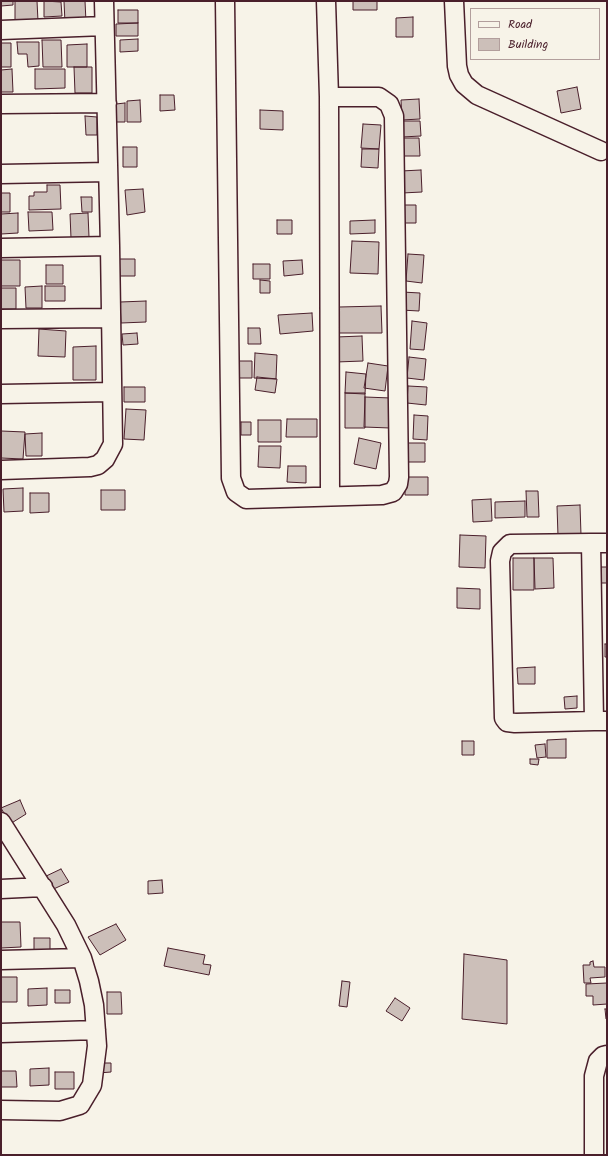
<!DOCTYPE html>
<style>
body{margin:0}
#map{position:relative;width:608px;height:1156px;overflow:hidden;background:#f7f3e8;font-family:Kalam,sans-serif}
canvas{display:block}
.frame{position:absolute;inset:0;border:2px solid #4a1f2b;pointer-events:none}
.legend{position:absolute;left:470px;top:8px;width:130px;height:52px;box-sizing:border-box;background:#f7f3e8;border:1px solid #b29e9c;margin:0;padding:5px 7px;list-style:none;font-size:12px;color:#4a1f2b}
.legend li{display:flex;align-items:center;gap:8px;height:20px}
.legend b{width:20px;border:1px solid #b29e9c}
</style>
<div id="map">
<canvas width="608" height="1156"></canvas>
<div class="frame"></div>
<ul class="legend">
<li><b style="height:5px;background:#f7f3e8"></b>Road</li>
<li><b style="height:11px;background:#ccbfb9"></b>Building</li>
</ul>
</div>
<script>
const ctx = document.querySelector('canvas').getContext('2d');
ctx.lineJoin = 'round';
function fill(path, color) { ctx.fillStyle = color; ctx.fill(path, 'evenodd'); }
const poly = rows => new Path2D(rows.map(r => 'M' + r).join(''));
function trace(path, color, width, dash) { ctx.strokeStyle = color; ctx.lineWidth = width; ctx.lineCap = dash ? 'butt' : 'round'; ctx.setLineDash(dash || []); ctx.stroke(path); }
const building = poly([
 [1,1,13,1,13,5,1,6,1,1],
 [15,1,37,1,38,21,15,21,15,1],
 [44,1,61,2,62,16,44,17,44,1],
 [64,1,85,1,86,22,65,23,64,1],
 [353,1,377,1,377,10,353,10,353,1],
 [118,10,138,10,138,23,118,23,118,10],
 [413,17,413,37,396,37,396,18,413,17],
 [138,23,138,36,116,36,116,24,138,23],
 [138,39,138,51,120,52,120,40,138,39],
 [42,40,61,40,62,67,43,67,42,40],
 [17,42,39,42,39,66,28,67,27,54,18,54,17,42],
 [1,43,11,43,11,67,1,67,1,43],
 [87,44,87,67,67,67,67,45,87,44],
 [74,67,92,67,92,93,75,93,74,67],
 [12,69,13,92,1,92,1,70,12,69],
 [35,69,65,69,65,88,35,89,35,69],
 [577,87,581,109,561,113,557,91,577,87],
 [160,95,174,95,175,110,160,111,160,95],
 [419,99,420,119,402,120,401,100,419,99],
 [140,100,141,122,127,122,127,101,140,100],
 [125,103,125,122,116,122,116,104,125,103],
 [260,110,283,111,283,130,260,129,260,110],
 [85,116,97,117,97,135,86,135,85,116],
 [402,121,420,121,421,136,402,137,402,121],
 [363,124,381,125,379,149,361,148,363,124],
 [399,138,419,138,420,156,399,156,399,138],
 [123,147,137,147,137,167,123,167,123,147],
 [362,149,379,149,378,168,361,167,362,149],
 [421,170,422,192,402,193,401,171,421,170],
 [47,185,60,185,61,209,29,210,29,196,34,196,34,192,47,192,47,185],
 [143,189,145,212,127,215,125,190,143,189],
 [1,193,10,193,10,212,1,212,1,193],
 [81,197,92,197,92,212,82,212,81,197],
 [404,205,416,205,416,223,404,223,404,205],
 [28,212,52,212,53,230,29,231,28,212],
 [18,213,18,233,1,234,1,214,18,213],
 [88,213,89,237,71,238,70,214,88,213],
 [277,220,292,220,292,234,277,234,277,220],
 [375,220,375,233,350,234,350,221,375,220],
 [352,241,379,242,378,274,350,273,352,241],
 [408,254,424,255,422,283,406,281,408,254],
 [119,259,135,259,135,276,120,276,119,259],
 [1,260,20,260,20,286,1,286,1,260],
 [302,260,303,274,284,276,283,261,302,260],
 [253,264,270,264,270,279,253,279,253,264],
 [46,265,63,265,63,284,46,284,46,265],
 [260,280,270,281,270,293,260,293,260,280],
 [42,286,42,308,26,308,25,287,42,286],
 [45,286,65,286,65,301,45,301,45,286],
 [1,288,16,288,16,309,1,309,1,288],
 [402,292,420,293,419,311,401,310,402,292],
 [146,301,146,322,121,323,120,302,146,301],
 [381,306,382,333,339,333,339,307,381,306],
 [312,313,313,331,280,334,278,315,312,313],
 [412,321,427,323,424,350,410,349,412,321],
 [248,328,260,328,261,344,248,344,248,328],
 [39,329,66,331,65,357,38,356,39,329],
 [137,333,138,344,123,345,122,334,137,333],
 [362,336,363,361,336,362,336,337,362,336],
 [96,346,96,380,73,380,73,347,96,346],
 [255,353,277,355,276,379,254,378,255,353],
 [409,357,426,359,424,380,407,378,409,357],
 [237,361,252,361,252,378,237,378,237,361],
 [368,363,388,366,385,391,364,388,368,363],
 [346,372,366,374,365,394,345,393,346,372],
 [257,377,277,379,275,393,255,390,257,377],
 [408,386,427,387,426,405,407,403,408,386],
 [124,387,145,387,145,402,124,402,124,387],
 [345,393,365,393,365,428,345,428,345,393],
 [365,397,391,398,390,428,364,427,365,397],
 [126,409,146,410,144,440,124,439,126,409],
 [414,415,428,416,427,440,413,439,414,415],
 [287,419,317,419,317,437,286,437,287,419],
 [258,420,281,420,281,442,258,442,258,420],
 [241,422,251,422,251,435,241,435,241,422],
 [1,431,25,432,23,459,1,458,1,431],
 [42,433,42,456,26,456,25,434,42,433],
 [359,438,381,443,376,469,354,464,359,438],
 [405,443,425,443,425,462,405,462,405,443],
 [259,446,281,446,280,468,258,467,259,446],
 [288,466,306,466,306,483,287,482,288,466],
 [405,477,428,477,428,495,405,495,405,477],
 [23,488,23,511,4,512,3,489,23,488],
 [101,490,125,490,125,510,101,510,101,490],
 [526,491,538,491,539,517,527,517,526,491],
 [30,493,49,493,49,512,30,513,30,493],
 [491,499,492,521,473,522,472,500,491,499],
 [525,501,525,517,495,518,495,502,525,501],
 [580,505,581,535,558,536,557,506,580,505],
 [460,535,486,536,485,568,459,567,460,535],
 [513,558,534,558,534,590,513,590,513,558],
 [534,558,553,558,554,588,535,589,534,558],
 [601,567,607,567,607,583,601,583,601,567],
 [457,588,480,589,480,609,457,608,457,588],
 [605,644,607,644,607,657,605,657,605,644],
 [535,667,535,684,518,684,517,668,535,667],
 [577,696,577,708,565,709,564,697,577,696],
 [566,739,566,758,547,758,547,740,566,739],
 [462,741,474,741,474,755,462,755,462,741],
 [545,744,546,757,537,758,535,745,545,744],
 [530,759,539,759,538,765,530,764,530,759],
 [20,800,26,814,10,824,1,808,20,800],
 [61,869,69,882,47,892,42,878,61,869],
 [162,880,163,893,148,894,148,881,162,880],
 [1,922,20,922,21,947,1,948,1,922],
 [116,924,126,940,100,955,88,937,116,924],
 [34,938,50,938,50,951,34,951,34,938],
 [168,948,205,955,203,964,211,965,209,975,164,966,168,948],
 [464,954,507,960,507,1024,462,1019,464,954],
 [593,961,594,967,605,967,605,977,590,978,591,983,584,983,583,965,590,965,590,962,593,961],
 [1,977,17,977,17,1002,1,1002,1,977],
 [342,981,350,982,347,1007,339,1006,342,981],
 [607,983,607,1004,593,1005,593,996,586,996,586,984,607,983],
 [47,988,47,1005,28,1006,28,989,47,988],
 [55,990,70,990,70,1003,55,1003,55,990],
 [107,992,121,992,122,1014,107,1014,107,992],
 [395,998,410,1008,402,1021,386,1011,395,998],
 [605,1009,607,1009,607,1019,606,1019,605,1009],
 [98,1063,111,1063,111,1072,98,1073,98,1063],
 [49,1068,49,1085,30,1086,30,1069,49,1068],
 [1,1071,16,1071,17,1087,1,1087,1,1071],
 [55,1072,74,1072,74,1089,55,1089,55,1072]
]);
fill(building, '#ccbfb9');
trace(building, '#4a1f2b', 1);
const street = poly([
 [225,1,231,478,236,492,246,499,382,495,393,492,398,484,399,477,394,116,389,104,379,97,329,97],
 [326,1,329,97,330,495],
 [454,1,457,66,459,75,464,84,477,95,601,151],
 [1,30,104,26],
 [1,104,107,103],
 [1,174,108,172],
 [1,248,110,246],
 [1,319,110,318],
 [1,394,111,392],
 [1,470,90,467,98,465,105,459,113,444,110,246,104,1],
 [591,543,510,544,502,552,500,561,504,718,507,722,515,723,594,721],
 [607,543,591,543,594,721,607,721],
 [1,822,66,925,82,958,89,981,94,1005,97,1046,92,1085,80,1105,60,1111,1,1110],
 [1,889,43,887],
 [1,960,82,958],
 [1,1033,96,1030],
 [594,1155,594,1076,598,1061,603,1056,607,1055]
]);
trace(street, '#4a1f2b', 21);
trace(street, '#f7f3e8', 18);
</script>
